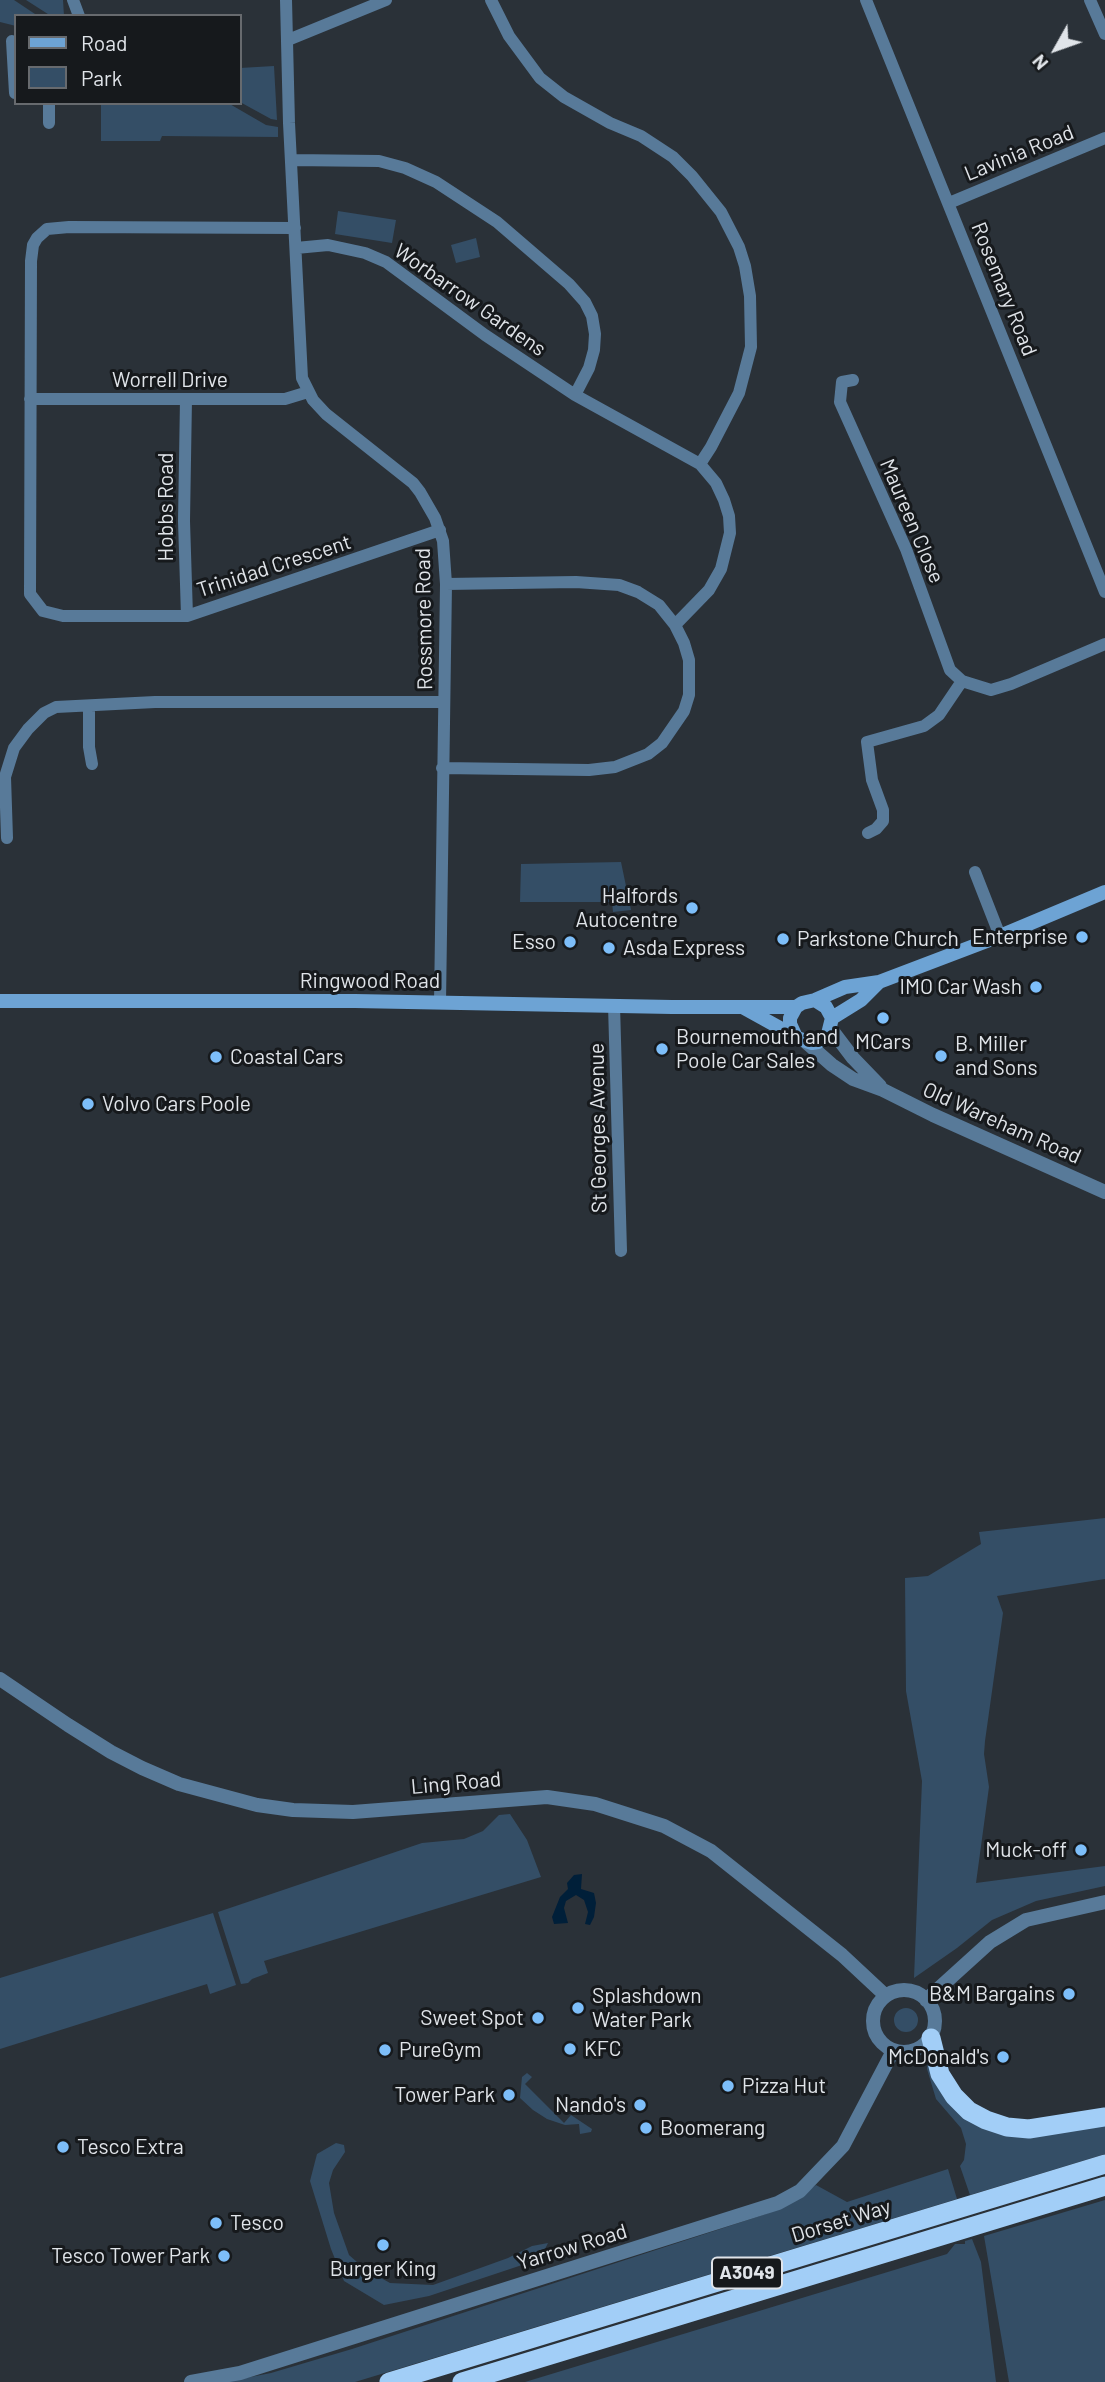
<!DOCTYPE html>
<style>
body{margin:0}
#map{position:relative;width:1105px;height:2382px;overflow:hidden;background:#2a3138;font-family:Barlow,sans-serif}
canvas{display:block}
.legend{position:absolute;left:14px;top:14px;width:228px;height:91px;box-sizing:border-box;background:#16191c;border:2px solid #676a6e;margin:0;padding:9px 12px;list-style:none;font-size:21px;color:#e0e4e9}
.legend li{display:flex;align-items:center;gap:14px;height:35px}
.legend b{width:35px;border:2px solid #676a6e}
.north{position:absolute;left:1021px;top:14px;width:70px;height:70px;-webkit-text-stroke:5px #16191c;paint-order:stroke;rotate:230deg;font-size:19px;font-weight:700;line-height:28px;text-align:center;color:#e0e4e9}
.north::after{content:'';display:block;margin:auto;width:24px;height:32px;background:#e0e4e9;clip-path:polygon(50% 0,100% 100%,50% 72%,0 100%)}
</style>
<div id="map">
<canvas width="1105" height="2382"></canvas>
<ul class="legend">
<li><b style="height:9px;background:#6da3d4"></b>Road</li>
<li><b style="height:19px;background:#344e66"></b>Park</li>
</ul>
<div class="north">N</div>
</div>
<script>
const ctx = document.querySelector('canvas').getContext('2d');
ctx.lineJoin = 'round';
function fill(path, color) { ctx.fillStyle = color; ctx.fill(path, 'evenodd'); }
const poly = rows => new Path2D(rows.map(r => 'M' + r).join(''));
function trace(path, color, width, dash) { ctx.strokeStyle = color; ctx.lineWidth = width; ctx.lineCap = dash ? 'butt' : 'round'; ctx.setLineDash(dash || []); ctx.stroke(path); }
function drawText(font, color, halo, rows, align = 'center') {
  ctx.font = font + ' Barlow,sans-serif'; ctx.lineWidth = 6; ctx.setLineDash([]); ctx.textBaseline = 'middle'; ctx.strokeStyle = halo; ctx.fillStyle = color; for (const [text, x, y, turn = 0] of rows) {
    ctx.save(); ctx.translate(x, y); ctx.rotate((+turn || 0) * Math.PI / 180); ctx.textAlign = isNaN(turn) ? turn : align; if (halo) ctx.strokeText(text, 0, 0); ctx.fillText(text, 0, 0); ctx.restore();
  }
}
fill(poly([
 [0,0,14,0,38,16,16,16,16,26,0,22],
 [26,0,63,0,64,16,51,16],
 [274,66,277,120,271,119,240,102,240,68],
 [101,103,228,103,266,125,278,127,278,137,162,136,160,141,101,141],
 [338,211,396,220,392,243,335,234],
 [476,238,480,257,456,263,451,245],
 [621,862,631,910,613,912,612,902,520,902,521,864],
 [1105,1518,1105,1579,997,1596,1003,1613,985,1741,984,1754,989,1787,976,1883,1105,1866,1105,1886,1036,1901,992,1920,957,1948,914,1978,922,1781,906,1691,905,1578,928,1576,981,1544,979,1532],
 [510,1814,527,1840,541,1877,264,1961,268,1973,252,1979,248,1983,241,1984,218,1912,422,1843,464,1839,483,1831,499,1815],
 [213,1913,236,1985,210,1994,207,1984,0,2049,0,1978],
 '894 2020a12 12 0 1 1 24 0a12 12 0 1 1-24 0Z',
 [928,2057,978,2122,1105,2124,1105,2154,970,2195,960,2166,964,2160,966,2144,961,2128,936,2099,927,2069],
 [527,2073,532,2077,525,2084,564,2123,571,2115,592,2129,591,2132,580,2134,579,2124,565,2125,547,2119,533,2110,520,2098,522,2077],
 [336,2143,344,2145,345,2152,333,2170,329,2183,334,2213,349,2255,365,2269,390,2283,433,2285,508,2258,532,2246,548,2243,542,2255,528,2263,429,2296,384,2305,344,2281,331,2249,310,2181,317,2154],
 [948,2169,957,2199,355,2382,225,2382,271,2373,352,2349,711,2232,766,2214,795,2200,816,2185,847,2202],
 [1105,2200,1105,2382,1009,2382,984,2236],
 [972,2239,981,2262,996,2382,525,2382,947,2254,955,2244,965,2244,965,2241]
]), '#344e66');
fill(poly([
 [582,1874,581,1889,594,1893,596,1903,594,1917,590,1925,585,1924,588,1912,584,1900,576,1895,566,1901,564,1908,568,1923,554,1924,552,1917,560,1897,568,1889,567,1883,574,1875]
]), '#001f39');
trace(poly([
 [73,0,79,16],
 [286,0,289,123,302,378,313,400,326,414,413,483,420,492,435,518,443,541,446,584,440,1003],
 [866,0,1105,592],
 [1090,0,1105,34],
 [288,40,386,0],
 [12,41,15,93],
 [49,103,49,123],
 [291,160,379,161,405,168,436,182,497,222,569,284,585,302,592,316,595,334,594,350,589,368,575,395],
 [949,203,1105,138],
 [295,228,69,227,47,229,37,238,33,245,31,261,30,594,43,611,63,616,187,616,440,530],
 [296,248,328,245,365,253,386,262,485,335,575,395,700,464],
 [853,380,842,382,840,402,906,549,950,670,962,681],
 [30,399,285,399,308,392],
 [186,399,184,521,187,616],
 [446,584,576,582,619,585,638,592,659,605,675,625],
 [89,706,89,747,92,764],
 [442,768,589,770,615,767,648,754,662,743,684,711,689,695,689,660,684,643,675,625,709,590,721,569,730,533,729,516,724,500,716,483,700,464,711,447,739,393,751,347,750,296,745,266,739,247,721,212,692,176,673,157,641,136,610,123,564,97,540,78,509,36,491,0],
 [868,833,876,829,883,821,883,810,872,780,867,742,924,726,939,715,962,681,991,690,1011,684,1105,644],
 [7,838,5,777,14,748,28,729,44,713,56,707,155,702,444,702],
 [975,872,1000,936],
 [614,1005,621,1251]
]), '#587a99', 12);
trace(poly([
 [831,1029,853,1058,880,1086],
 [806,1042,832,1065,853,1079,883,1090,933,1115,1105,1192],
 [0,1679,68,1725,111,1752,142,1768,179,1784,257,1805,293,1810,353,1812,547,1797,595,1804,664,1826,711,1851,842,1955,886,1996],
 '873 2021a31 31 0 1 1 62 0a31 31 0 1 1-62 0Z',
 [926,2000,990,1942,1026,1920,1105,1902],
 [191,2382,240,2373,778,2203,800,2191,843,2146,893,2051]
]), '#587a99', 14);
trace(poly([
 [0,1001,355,1001,672,1007,796,1007],
 [744,1008,800,1039,812,1043,818,1042,828,1034,832,1018,826,1007,815,1000],
 [832,1018,861,1000,879,982],
 [795,1035,790,1024,790,1018,796,1007,802,1003,815,1000,845,987,879,982,1000,936,1105,892]
]), '#6da3d4', 14);
trace(poly([
 [931,2038,940,2074,954,2096,969,2111,986,2120,1007,2127,1029,2129,1105,2117],
 [389,2382,1105,2164],
 [462,2382,1105,2186]
]), '#a2cef7', 19);
for (const [x, y, r, color] of [
 [692,908,7,"#7dbef9"],
 [1082,937,7,"#7dbef9"],
 [783,939,7,"#7dbef9"],
 [570,942,7,"#7dbef9"],
 [609,948,7,"#7dbef9"],
 [1036,987,7,"#7dbef9"],
 [883,1018,7,"#7dbef9"],
 [662,1049,7,"#7dbef9"],
 [941,1056,7,"#7dbef9"],
 [216,1057,7,"#7dbef9"],
 [88,1104,7,"#7dbef9"],
 [1081,1850,7,"#7dbef9"],
 [1069,1994,7,"#7dbef9"],
 [578,2008,7,"#7dbef9"],
 [538,2018,7,"#7dbef9"],
 [570,2049,7,"#7dbef9"],
 [385,2050,7,"#7dbef9"],
 [1003,2057,7,"#7dbef9"],
 [728,2086,7,"#7dbef9"],
 [509,2095,7,"#7dbef9"],
 [640,2105,7,"#7dbef9"],
 [646,2128,7,"#7dbef9"],
 [63,2147,7,"#7dbef9"],
 [216,2223,7,"#7dbef9"],
 [383,2245,7,"#7dbef9"],
 [224,2256,7,"#7dbef9"]
]) { const dot = new Path2D(); dot.arc(x, y, r, 0, 2 * Math.PI); ctx.fillStyle = color; ctx.fill(dot); trace(dot, '#16191c', 2.5); }
for (const [x, y, w] of [
 [747,2273,70]
]) { const box = new Path2D(); box.roundRect(x - w / 2, y - 15.5, w, 31, 5); ctx.fillStyle = '#16191c'; ctx.fill(box); trace(box, '#e0e4e9', 2); }
drawText('bold 19px', '#e0e4e9', null, [
 ["A3049",747,2273]
]);
drawText('21px', '#e0e4e9', '#16191c', [
 ["Lavinia Road",1019,153,-22],
 ["Rosemary Road",1004,289,68],
 ["Worbarrow Gardens",470,300,35],
 ["Worrell Drive",170,380],
 ["Hobbs Road",166,507,-90],
 ["Maureen Close",912,521,67],
 ["Trinidad Crescent",274,566,-18],
 ["Rossmore Road",424,619,-91],
 ["Ringwood Road",370,981],
 ["Old Wareham Road",1002,1123,24],
 ["St Georges Avenue",598,1128,-91],
 ["Ling Road",456,1783,-5],
 ["Dorset Way",841,2221,-17],
 ["Yarrow Road",572,2247,-17]
]);
drawText('21px', '#e0e4e9', '#16191c', [
 ["Halfords",678,896,"right"],
 ["Autocentre",678,920,"right"],
 ["Enterprise",1068,937,"right"],
 ["Parkstone Church",797,939],
 ["Esso",556,942,"right"],
 ["Asda Express",623,948],
 ["IMO Car Wash",1022,987,"right"],
 ["Bournemouth and",676,1037],
 ["Poole Car Sales",676,1061],
 ["MCars",883,1042,"center"],
 ["B. Miller",955,1044],
 ["and Sons",955,1068],
 ["Coastal Cars",230,1057],
 ["Volvo Cars Poole",102,1104],
 ["Muck-off",1067,1850,"right"],
 ["B&M Bargains",1055,1994,"right"],
 ["Splashdown",592,1996],
 ["Water Park",592,2020],
 ["Sweet Spot",524,2018,"right"],
 ["KFC",584,2049],
 ["PureGym",399,2050],
 ["McDonald's",989,2057,"right"],
 ["Pizza Hut",742,2086],
 ["Tower Park",495,2095,"right"],
 ["Nando's",626,2105,"right"],
 ["Boomerang",660,2128],
 ["Tesco Extra",77,2147],
 ["Tesco",230,2223],
 ["Tesco Tower Park",210,2256,"right"],
 ["Burger King",383,2269,"center"]
], 'left');
</script>
